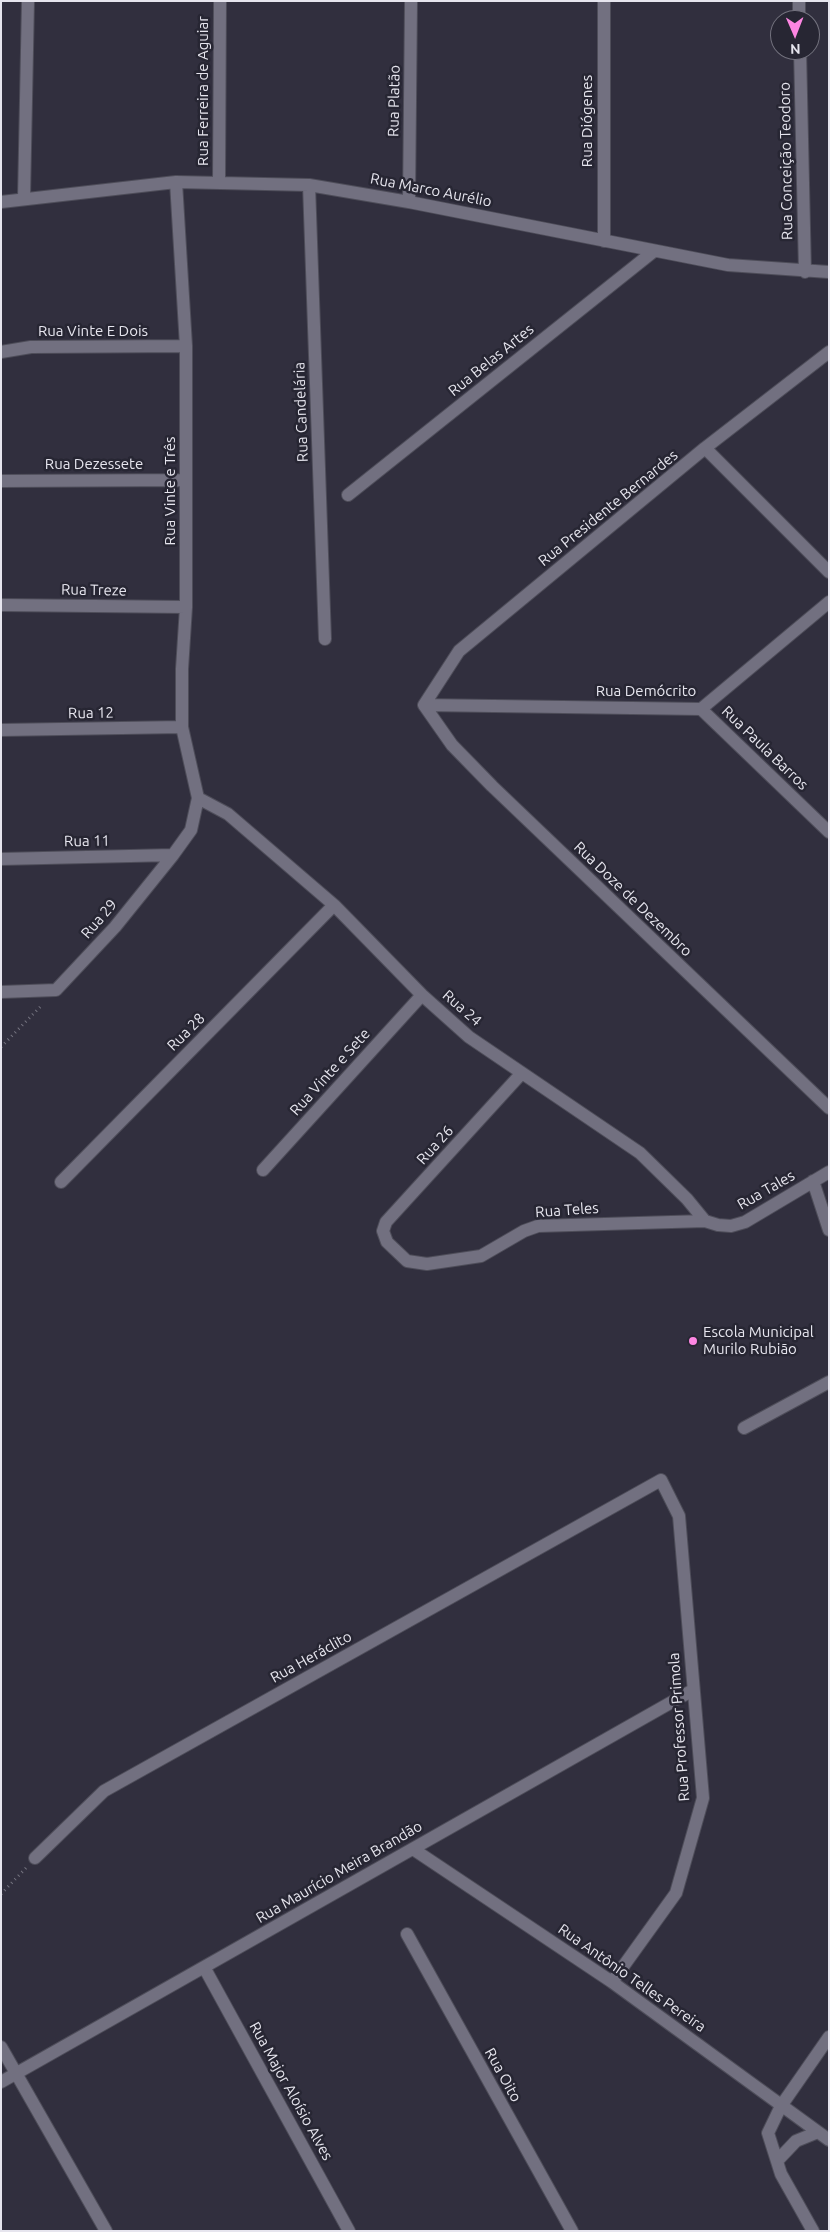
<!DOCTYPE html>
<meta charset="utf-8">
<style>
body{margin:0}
#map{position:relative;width:830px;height:2232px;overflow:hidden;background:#312f3e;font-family:Ubuntu,sans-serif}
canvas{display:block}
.frame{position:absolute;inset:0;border:2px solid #e6e5ee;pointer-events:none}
.north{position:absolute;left:770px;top:10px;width:50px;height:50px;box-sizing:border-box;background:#272633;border:1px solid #73727e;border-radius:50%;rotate:179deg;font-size:14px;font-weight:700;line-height:20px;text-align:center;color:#e6e5ee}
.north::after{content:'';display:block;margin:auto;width:18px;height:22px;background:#fd86e2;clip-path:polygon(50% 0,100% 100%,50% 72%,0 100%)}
</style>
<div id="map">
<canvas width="830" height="2232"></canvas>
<div class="frame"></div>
<div class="north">N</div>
</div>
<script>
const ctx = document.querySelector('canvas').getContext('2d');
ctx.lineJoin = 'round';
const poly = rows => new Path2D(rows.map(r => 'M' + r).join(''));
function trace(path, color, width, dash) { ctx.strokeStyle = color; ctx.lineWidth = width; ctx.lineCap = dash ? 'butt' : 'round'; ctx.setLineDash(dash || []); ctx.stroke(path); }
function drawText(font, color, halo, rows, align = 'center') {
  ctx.font = font + ' Ubuntu,sans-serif'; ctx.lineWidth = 5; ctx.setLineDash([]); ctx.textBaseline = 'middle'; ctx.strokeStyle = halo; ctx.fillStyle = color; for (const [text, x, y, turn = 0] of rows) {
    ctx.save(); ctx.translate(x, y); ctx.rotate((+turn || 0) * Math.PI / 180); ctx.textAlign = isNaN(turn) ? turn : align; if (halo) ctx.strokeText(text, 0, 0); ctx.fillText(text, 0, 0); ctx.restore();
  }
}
const minor = poly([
 [799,1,799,20],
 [800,50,805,272],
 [219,182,220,1],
 [309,185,325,639],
 [24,198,28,1],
 [1,202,176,182,309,185,409,202,728,265,829,272],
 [409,202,411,1],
 [604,241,604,1],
 [1,352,31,347,186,346],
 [705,448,829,572],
 [1,481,186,480],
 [348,495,654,251],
 [1,605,186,607],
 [424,705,452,745,492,786,829,1108],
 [424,705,459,651,705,448,829,352],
 [424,705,701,709,829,602],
 [701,709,829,832],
 [1,730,182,727],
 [198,798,228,814,334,905,422,995,469,1037,640,1153,687,1199,705,1221,718,1225,731,1226,745,1222,829,1172],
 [1,859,173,855],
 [1,992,56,990,115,927,173,855,191,830,198,798,182,727,182,669,186,607,186,346,176,182],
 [521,1074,386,1222,383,1231,387,1242,407,1261,427,1264,481,1256,524,1231,538,1226,705,1221],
 [263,1170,422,995],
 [813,1181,829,1230],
 [61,1182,334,905],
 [744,1428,829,1382],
 [413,1849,612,1982,829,2140],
 [35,1858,104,1791,661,1480,679,1516,703,1798,676,1893,612,1982],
 [407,1934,572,2231],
 [204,1967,349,2231],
 [1,2047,106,2231],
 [1,2082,693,1690],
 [777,2161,796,2141,818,2132],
 [813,2231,781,2174,768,2133,781,2106,829,2037]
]);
trace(minor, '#4e4d59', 14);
trace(poly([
 [1,1047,42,1005],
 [1,1894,26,1868]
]), '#74737f', 3, [1, 4]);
trace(minor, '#727080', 12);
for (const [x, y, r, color] of [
 [693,1341,5,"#fd86e2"]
]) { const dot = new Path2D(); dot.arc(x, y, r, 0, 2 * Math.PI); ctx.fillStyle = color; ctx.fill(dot); trace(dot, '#272633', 2); }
drawText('15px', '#e6e5ee', '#272633', [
 ["Rua Ferreira de Aguiar",203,91,-90],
 ["Rua Platão",394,101,-89],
 ["Rua Diógenes",587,121,-90],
 ["Rua Conceição Teodoro",786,161,-91],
 ["Rua Marco Aurélio",431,190,11],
 ["Rua Vinte E Dois",93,331],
 ["Rua Belas Artes",491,360,-39],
 ["Rua Candelária",301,412,-92],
 ["Rua Dezessete",94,464],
 ["Rua Vinte e Três",170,491,-90],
 ["Rua Presidente Bernardes",608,508,-39],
 ["Rua Treze",94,590,1],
 ["Rua Demócrito",646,691],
 ["Rua 12",91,713,-1],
 ["Rua Paula Barros",765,748,44],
 ["Rua 11",87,841,-1],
 ["Rua Doze de Dezembro",633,899,44],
 ["Rua 29",99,919,-49],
 ["Rua 24",462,1008,41],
 ["Rua 28",186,1032,-45],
 ["Rua Vinte e Sete",330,1072,-48],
 ["Rua 26",435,1145,-48],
 ["Rua Tales",766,1190,-30],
 ["Rua Teles",567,1210,-4],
 ["Rua Heráclito",311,1657,-29],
 ["Rua Professor Primola",679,1727,-94],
 ["Rua Maurício Meira Brandão",339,1872,-30],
 ["Rua Antônio Telles Pereira",632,1978,35],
 ["Rua Oito",503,2075,61],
 ["Rua Major Aloísio Alves",291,2091,61]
]);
drawText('15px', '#e6e5ee', '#272633', [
 ["Escola Municipal",703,1332],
 ["Murilo Rubião",703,1349]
], 'left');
</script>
